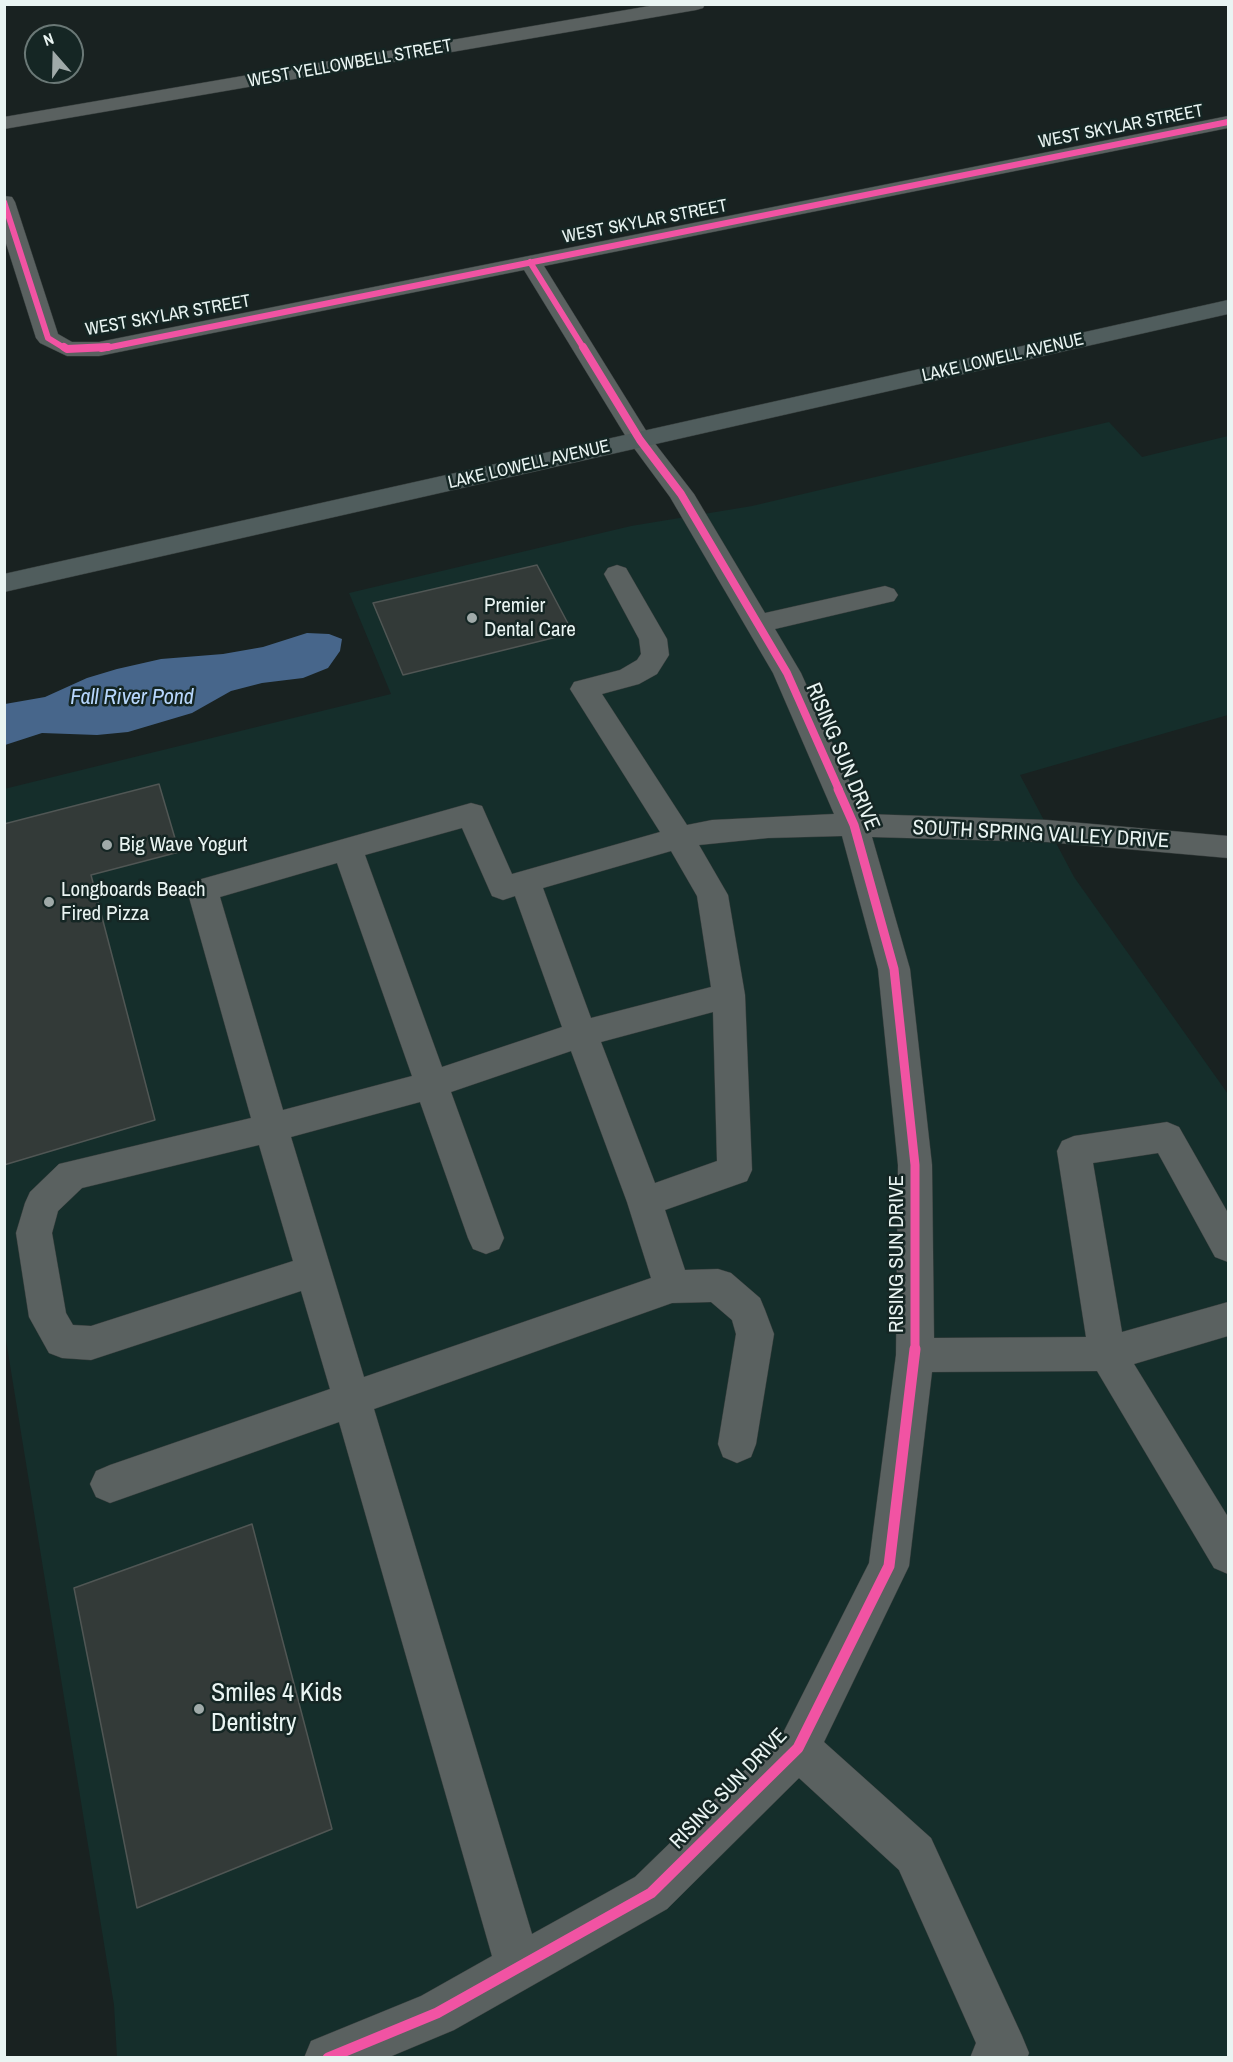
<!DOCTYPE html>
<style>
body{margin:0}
#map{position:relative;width:1233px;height:2062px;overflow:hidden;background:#192221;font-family:"Archivo Narrow",sans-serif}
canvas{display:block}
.frame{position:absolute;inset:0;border:6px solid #e9f4f2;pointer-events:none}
.north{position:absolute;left:24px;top:24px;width:60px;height:60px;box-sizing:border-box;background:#152624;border:2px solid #6a7876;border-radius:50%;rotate:340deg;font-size:16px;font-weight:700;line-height:24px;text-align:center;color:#e9f4f2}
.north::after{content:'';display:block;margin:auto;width:21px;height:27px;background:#a0aaa9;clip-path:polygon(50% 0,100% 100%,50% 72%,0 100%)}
</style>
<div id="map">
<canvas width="1233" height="2062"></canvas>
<div class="frame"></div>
<div class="north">N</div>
</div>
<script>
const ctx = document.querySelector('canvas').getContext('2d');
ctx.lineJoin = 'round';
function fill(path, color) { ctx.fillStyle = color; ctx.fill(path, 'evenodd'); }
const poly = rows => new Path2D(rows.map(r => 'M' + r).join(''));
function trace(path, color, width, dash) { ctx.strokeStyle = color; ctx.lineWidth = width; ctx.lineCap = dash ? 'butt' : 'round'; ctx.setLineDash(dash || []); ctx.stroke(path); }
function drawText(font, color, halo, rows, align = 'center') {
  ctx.font = font + ' "Archivo Narrow",sans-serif'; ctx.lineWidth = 5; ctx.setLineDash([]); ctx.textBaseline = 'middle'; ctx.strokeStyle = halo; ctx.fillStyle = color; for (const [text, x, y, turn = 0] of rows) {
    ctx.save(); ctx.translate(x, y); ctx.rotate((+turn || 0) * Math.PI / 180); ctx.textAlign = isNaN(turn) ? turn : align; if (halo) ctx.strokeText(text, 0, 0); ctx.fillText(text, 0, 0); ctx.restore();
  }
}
fill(poly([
 [1109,422,1142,457,1228,436,1228,715,1020,775,1074,877,1228,1094,1228,2057,117,2057,114,2005,5,1334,4,789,391,694,349,593,631,526,752,506]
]), '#152e2b');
fill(poly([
 [307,633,329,634,342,639,340,651,328,668,303,678,262,683,231,691,192,713,128,732,97,735,42,733,5,745,5,704,45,697,87,678,117,669,161,659,223,654,263,647]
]), '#47668b');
const building = poly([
 [537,565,573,633,403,675,373,603,537,565],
 [159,784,179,852,91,875,155,1120,4,1165,4,824,159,784],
 [252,1524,332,1829,137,1908,74,1588,252,1524]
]);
fill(building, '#333a38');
trace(building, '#505654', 1.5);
const minor = poly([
 [661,4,705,4,703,8,696,10,4,129,4,117,661,4],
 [1228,116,1228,128,544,266,650,437,694,494,765,613,885,586,894,589,898,595,894,601,775,629,801,673,864,814,1047,820,1228,836,1228,858,1047,842,872,837,910,969,932,1165,934,1338,1086,1337,1057,1151,1062,1141,1074,1136,1167,1122,1179,1127,1228,1213,1228,1262,1215,1257,1158,1153,1093,1163,1122,1332,1228,1302,1228,1336,1134,1364,1228,1517,1228,1574,1214,1568,1097,1371,932,1372,909,1566,824,1742,931,1838,1022,2036,1029,2053,1027,2058,970,2058,976,2043,899,1870,799,1778,667,1909,454,2030,387,2058,304,2058,311,2041,421,1996,492,1956,339,1422,110,1503,96,1497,90,1484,96,1471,110,1465,330,1389,301,1291,91,1360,62,1358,49,1353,29,1317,16,1233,25,1203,30,1192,59,1164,251,1118,187,890,191,882,471,803,482,806,512,874,660,832,570,689,574,682,620,670,637,660,641,654,639,639,604,574,608,568,617,565,626,568,667,639,669,655,657,674,639,684,602,694,687,825,712,820,834,814,773,673,670,497,628,440,524,270,99,356,67,356,40,343,36,338,4,237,4,196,12,197,15,202,58,334,72,342,99,342,1228,116],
 [462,828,492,896,503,900,515,896,562,1027,442,1067,365,855,462,828],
 [842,836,878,969,898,1165,896,1355,869,1563,783,1733,635,1877,532,1934,374,1409,672,1303,711,1302,732,1320,736,1334,718,1444,723,1457,737,1463,751,1457,756,1444,774,1334,765,1310,760,1298,731,1273,718,1269,685,1270,665,1210,747,1181,752,1170,745,995,728,895,699,845,768,838,842,836],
 [671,851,697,896,711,987,591,1018,543,888,671,851],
 [337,863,412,1076,283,1110,220,897,337,863],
 [713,1012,717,1161,655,1183,601,1042,713,1012],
 [571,1051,627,1202,651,1278,364,1377,291,1137,420,1102,468,1238,473,1249,486,1254,499,1249,504,1238,451,1092,571,1051],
 [259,1145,293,1261,91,1326,73,1325,66,1313,52,1233,58,1211,82,1188,259,1145]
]);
const major = poly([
 [1228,300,1228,314,4,592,4,574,1228,300]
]);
trace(minor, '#363d3c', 1);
trace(major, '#363d3c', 1);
fill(minor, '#5a6160');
fill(major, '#505d5d');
trace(poly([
 [4,202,48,338,66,349],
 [530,262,584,349],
 [101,349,1228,122]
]), '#f153a3', 6);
trace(poly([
 [64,347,67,349,108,347],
 [583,347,640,440,681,494,787,673,839,790]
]), '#f153a3', 8);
trace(poly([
 [838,789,854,825,894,969,915,1165,915,1351]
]), '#f153a3', 9);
trace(poly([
 [328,2058,437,2013,651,1893,798,1748,889,1566,915,1349]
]), '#f153a3', 11);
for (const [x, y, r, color] of [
 [472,618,6,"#a0aaa9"],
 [107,845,6,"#a0aaa9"],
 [49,902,6,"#a0aaa9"],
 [199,1709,6,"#a0aaa9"]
]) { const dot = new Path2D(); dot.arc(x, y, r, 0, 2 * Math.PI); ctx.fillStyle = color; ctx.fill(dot); trace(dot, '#152624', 2); }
drawText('18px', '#e9f4f2', '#152624', [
 ["WEST YELLOWBELL STREET",350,64,-10],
 ["WEST SKYLAR STREET",1121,127,-11],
 ["WEST SKYLAR STREET",645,222,-11],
 ["WEST SKYLAR STREET",168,316,-10],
 ["LAKE LOWELL AVENUE",1003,358,-13],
 ["LAKE LOWELL AVENUE",529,465,-13]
]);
drawText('21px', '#e9f4f2', '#152624', [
 ["Premier",484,606],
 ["Dental Care",484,630],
 ["Big Wave Yogurt",119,845],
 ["Longboards Beach",61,890],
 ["Fired Pizza",61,914]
], 'left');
drawText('21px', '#e9f4f2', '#152624', [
 ["RISING SUN DRIVE",842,757,67],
 ["SOUTH SPRING VALLEY DRIVE",1041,835,3],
 ["RISING SUN DRIVE",897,1254,-90],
 ["RISING SUN DRIVE",729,1789,-46]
]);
drawText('italic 22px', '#b8d7fd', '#152624', [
 ["Fall River Pond",132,698]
]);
drawText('26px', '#e9f4f2', '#152624', [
 ["Smiles 4 Kids",211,1694],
 ["Dentistry",211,1724]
], 'left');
</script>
